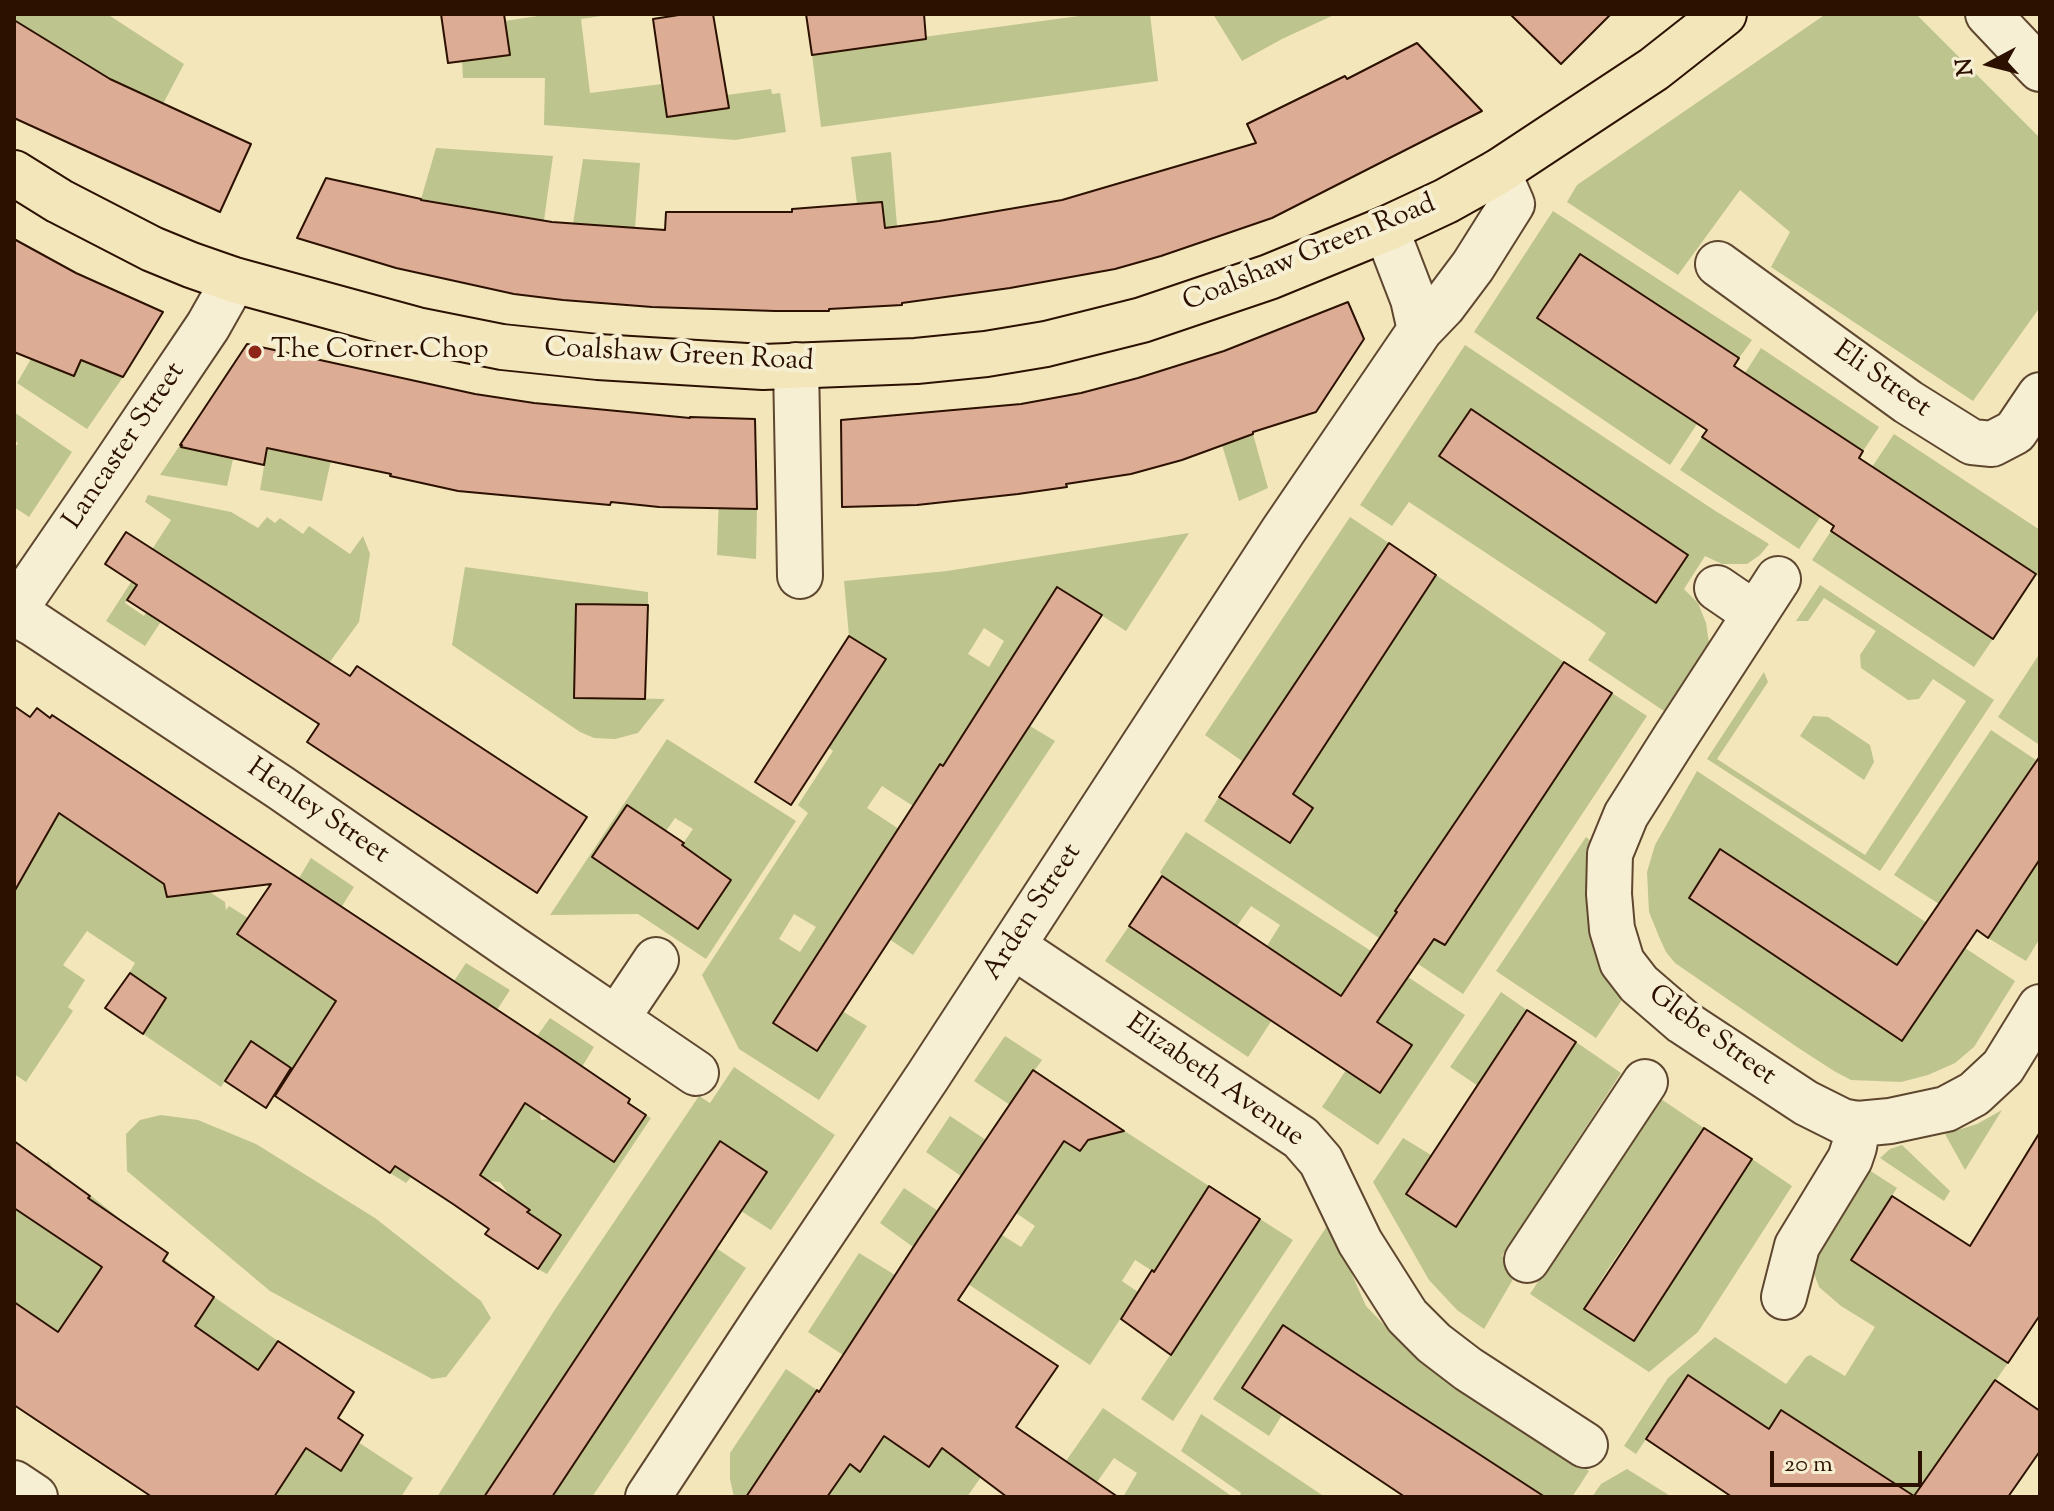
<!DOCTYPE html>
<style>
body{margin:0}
#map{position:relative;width:2054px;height:1511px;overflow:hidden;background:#f3e6bb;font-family:"Sorts Mill Goudy",serif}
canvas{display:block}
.frame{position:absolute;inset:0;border:16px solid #2c1100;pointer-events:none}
.north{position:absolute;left:1950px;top:24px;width:80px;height:80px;-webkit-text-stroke:6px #f7efd3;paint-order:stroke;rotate:263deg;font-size:22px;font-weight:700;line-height:32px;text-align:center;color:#2c1100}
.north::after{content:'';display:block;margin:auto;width:28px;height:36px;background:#2c1100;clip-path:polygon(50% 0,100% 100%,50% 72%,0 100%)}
.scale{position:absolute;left:1770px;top:1451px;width:152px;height:36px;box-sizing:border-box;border:4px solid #2c1100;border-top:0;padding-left:10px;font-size:24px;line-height:28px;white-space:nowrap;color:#2c1100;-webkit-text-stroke:6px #f7efd3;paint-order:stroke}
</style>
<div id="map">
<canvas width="2054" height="1511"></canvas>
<div class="frame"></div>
<div class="north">N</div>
<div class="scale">20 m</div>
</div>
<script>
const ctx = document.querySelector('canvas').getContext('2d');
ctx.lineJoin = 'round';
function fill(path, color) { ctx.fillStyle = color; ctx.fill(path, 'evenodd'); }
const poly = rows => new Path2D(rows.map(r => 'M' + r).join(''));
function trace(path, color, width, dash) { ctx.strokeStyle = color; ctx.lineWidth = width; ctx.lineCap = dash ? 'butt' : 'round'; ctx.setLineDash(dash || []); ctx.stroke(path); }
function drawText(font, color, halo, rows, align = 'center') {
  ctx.font = font + ' "Sorts Mill Goudy",serif'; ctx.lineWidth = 8; ctx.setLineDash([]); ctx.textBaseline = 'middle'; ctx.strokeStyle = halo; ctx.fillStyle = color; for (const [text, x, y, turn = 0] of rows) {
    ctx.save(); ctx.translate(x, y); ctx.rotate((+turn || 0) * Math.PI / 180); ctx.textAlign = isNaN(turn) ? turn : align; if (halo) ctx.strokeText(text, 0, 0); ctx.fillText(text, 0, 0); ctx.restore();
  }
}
fill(poly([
 [14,14,107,14,184,64,163,104,105,77,14,20],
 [551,14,615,14,581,19,590,93,662,84,668,117,728,108,727,95,771,89,772,94,780,93,786,132,735,140,544,125,545,78,463,78,462,61,505,21],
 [1094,14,1150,14,1158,81,821,127,812,55,901,43,901,40],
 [1213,14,1336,14,1282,39,1242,61],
 [1826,14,1916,14,2040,138,2040,307,1973,401,1771,267,1790,232,1740,190,1678,275,1567,202,1577,185],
 [436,148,553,156,544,220,421,199],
 [891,152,897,226,885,228,882,202,857,204,851,157],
 [583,159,640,163,635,228,573,224],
 [1553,211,1752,340,1739,358,1580,255,1537,318,1697,424,1670,465,1474,332],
 [1465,345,1717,512,1769,544,1760,555,1747,564,1722,564,1705,556,1684,589,1698,603,1706,623,1709,643,1664,711,1588,660,1606,633,1592,623,1409,502,1392,526,1360,505],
 [1471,409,1688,555,1656,602,1439,457],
 [1761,348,1879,427,1863,451,1745,373],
 [35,352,81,360,123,377,87,429,17,383],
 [14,412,72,452,29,517,14,507,14,449,18,443,14,440],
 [290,433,303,436,300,455,317,459,322,440,335,442,322,501,260,490,267,449,286,452],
 [1253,434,1268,488,1239,501,1219,435,1236,440],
 [1894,434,2040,530,2040,577,1872,467],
 [1702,437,1821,516,1799,549,1680,470],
 [180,445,233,459,227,486,160,475],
 [719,494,737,508,757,509,756,559,717,555],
 [148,495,231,512,258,528,267,517,275,523,280,518,303,534,309,526,350,554,363,536,370,554,359,622,329,663,157,553,125,603,144,616,147,611,162,620,145,646,106,621,171,520,145,502],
 [1350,517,1389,543,1242,761,1205,735],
 [1831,531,1993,639,1974,667,1812,560],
 [1189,533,1126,631,1057,587,962,737,1005,765,1030,726,1055,741,913,955,889,939,871,872,821,947,773,1023,842,1011,867,1026,819,1100,739,1049,702,975,808,813,798,805,833,751,828,747,885,659,849,636,844,581,947,571],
 [984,628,1004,641,989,667,968,654],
 [882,786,913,806,899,829,867,808],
 [794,914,816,927,800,952,779,939],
 [465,567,648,592,648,605,576,604,574,697,665,699,638,733,615,739,594,738,580,732,452,645],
 [1436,575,1564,662,1395,911,1436,940,1445,945,1612,693,1647,716,1463,994,1204,821,1219,797,1290,843,1292,794],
 [1820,585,1994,700,1880,871,1707,759,1764,672,1768,682,1717,759,1865,855,1966,701,1933,679,1919,699,1908,700,1861,668,1860,655,1876,631,1824,598,1808,621,1796,621],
 [2040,653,2040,741,2038,744,1998,717],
 [1813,716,1828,717,1870,745,1874,762,1864,780,1800,736],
 [1991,730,2036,760,1939,904,1894,875],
 [667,739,796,821,706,959,638,914,550,915],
 [627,806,666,831,675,818,693,829,682,845,731,880,698,929,592,857],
 [1697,771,2015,981,1974,1047,1955,1063,1928,1075,1901,1082,1851,1080,1834,1071,1797,1047,1675,963,1666,952,1660,939,1649,912,1647,872,1655,845],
 [1720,850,1935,991,1902,1041,1689,898],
 [14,784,116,832,107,846,136,865,176,808,163,880,165,890,173,896,193,881,225,902,226,910,229,906,248,918,237,934,334,902,299,878,311,858,354,887,337,914,322,965,310,984,364,1020,454,981,466,963,510,990,491,1019,496,1112,513,1122,525,1103,540,1113,541,1120,548,1119,614,1162,646,1115,651,1118,547,1274,538,1269,561,1235,527,1212,529,1209,510,1196,500,1182,489,1181,468,1167,412,1176,406,1183,390,1173,414,1136,311,1120,299,1112,320,1082,295,1065,292,1069,251,1042,221,1087,143,1034,166,998,129,973,135,963,87,931,63,965,85,980,68,1007,73,1011,26,1082,14,1074],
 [1186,832,1371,951,1340,996,1267,946,1280,925,1251,906,1237,926,1162,876,1160,872],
 [1586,837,1592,842,1587,866,1586,903,1593,937,1624,997,1596,1038,1496,971],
 [2040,859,2040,938,2026,961,1988,938],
 [1129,926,1272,1020,1248,1057,1105,961],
 [1408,977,1465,1015,1378,1145,1322,1107,1346,1070,1381,1093,1412,1045,1378,1022],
 [1501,992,1527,1010,1478,1086,1450,1067],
 [550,1018,594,1047,580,1070,556,1054,557,1049,537,1036],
 [1005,1036,1042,1060,1010,1105,974,1081],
 [1576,1042,1621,1073,1502,1256,1519,1269,1484,1329,1457,1310,1429,1280,1373,1182,1403,1138,1431,1155,1406,1194,1456,1226],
 [734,1067,835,1135,771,1230,741,1211,721,1142,670,1216,564,1378,716,1248,746,1268,592,1497,552,1497,594,1433,484,1497,437,1497,554,1311,699,1096,710,1103],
 [1658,1097,1704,1128,1606,1272,1584,1309,1634,1341,1752,1159,1792,1186,1698,1332,1649,1372,1530,1294],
 [2002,1110,1965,1170,1945,1134,1977,1124],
 [161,1115,198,1120,256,1144,375,1218,481,1301,491,1318,446,1377,432,1379,270,1291,127,1171,126,1134,140,1120],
 [1100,1115,1209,1186,1154,1272,1135,1260,1122,1281,1138,1292,1090,1365,968,1284,1002,1235,1021,1247,1035,1226,1016,1213,1063,1141,1080,1151,1088,1140,1103,1128],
 [950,1116,986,1140,961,1176,926,1152],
 [1902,1145,1950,1191,1944,1201,1880,1158,1890,1149],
 [48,1161,55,1171,25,1215,59,1238,90,1195,129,1226,98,1273,164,1259,197,1285,173,1321,190,1333,214,1297,278,1341,246,1387,317,1367,335,1378,309,1418,315,1454,341,1470,358,1442,413,1478,401,1497,274,1497,14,1305,14,1209],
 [1869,1170,1897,1188,1851,1260,2008,1363,1915,1497,1782,1410,1769,1429,1689,1375,1636,1454,1624,1446,1668,1378,1715,1337,1786,1384,1806,1357,1810,1355,1845,1376,1875,1327,1841,1306,1819,1287,1811,1265],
 [904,1188,938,1211,913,1247,880,1223],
 [1260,1219,1293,1240,1173,1421,1141,1399],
 [1329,1223,1366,1306,1410,1352,1589,1471,1572,1497,1545,1497,1284,1325,1242,1388,1282,1415,1269,1436,1213,1399],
 [859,1253,895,1275,843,1355,808,1332],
 [786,1369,817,1390,751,1489,761,1497,734,1497,730,1479,730,1453],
 [1103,1408,1201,1475,1233,1497,1123,1497,1137,1473,1114,1458,1097,1482,1066,1461],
 [1201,1414,1325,1497,1239,1497,1241,1493,1181,1451],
 [884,1435,929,1467,942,1449,981,1477,967,1497,827,1497,850,1464,859,1472],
 [1627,1469,1672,1497,1592,1497,1601,1484]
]), '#bec48d');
const building = poly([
 [441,14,504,14,510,55,448,63,441,14],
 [685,14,713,14,729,108,667,117,653,19,685,14],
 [806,14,924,14,926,39,812,55,806,14],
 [1510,14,1611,14,1561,64,1510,14],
 [14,20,110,79,251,144,220,212,14,118,14,20],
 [1417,43,1482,111,1272,218,1161,256,1115,269,1010,288,902,303,902,305,829,309,829,311,775,311,652,307,563,300,514,294,396,268,297,238,326,178,421,199,421,200,552,222,665,230,666,212,792,212,792,209,882,202,885,228,939,221,1062,200,1256,143,1247,124,1345,76,1347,79,1417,43],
 [14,239,76,273,163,312,123,377,81,360,74,376,14,352,14,239],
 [1580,254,1739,358,1734,366,1863,451,1859,458,2036,574,1993,639,1831,531,1834,526,1702,437,1707,430,1537,318,1580,254],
 [1348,302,1364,339,1316,412,1253,432,1253,434,1182,460,1131,474,1066,484,1067,487,1018,494,917,505,842,507,841,420,1021,404,1081,393,1138,378,1224,351,1348,302],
 [247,344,475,394,534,403,690,418,690,417,755,419,757,509,659,507,611,502,610,505,458,491,390,476,391,474,267,448,264,465,181,447,182,445,180,445,247,344],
 [1471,409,1688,555,1656,603,1439,456,1471,409],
 [126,532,350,676,357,666,587,817,537,893,307,742,319,724,127,600,137,585,105,564,126,532],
 [1389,543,1436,575,1293,794,1313,808,1290,843,1219,797,1389,543],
 [1057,587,1102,615,817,1051,773,1023,940,764,943,766,1057,587],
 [576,604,648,605,645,699,574,698,576,604],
 [849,636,886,659,791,805,755,782,849,636],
 [1564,662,1612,693,1445,945,1434,939,1377,1022,1412,1045,1380,1093,1129,926,1162,876,1341,996,1397,912,1395,911,1564,662],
 [14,706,30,717,37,708,50,718,52,715,558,1050,630,1099,628,1103,646,1115,614,1162,525,1103,480,1175,530,1210,527,1212,561,1235,538,1269,485,1234,489,1229,453,1204,395,1166,390,1173,275,1096,336,1001,237,934,271,884,167,897,164,884,59,813,14,892,14,706],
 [2040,756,2040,859,1988,938,1977,930,1902,1041,1689,898,1720,849,1897,965,2040,756],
 [627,805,684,843,682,845,731,880,698,929,592,857,627,805],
 [130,973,166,998,143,1034,105,1008,130,973],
 [1527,1010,1576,1042,1456,1227,1406,1194,1527,1010],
 [251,1041,291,1068,266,1108,225,1081,251,1041],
 [1033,1070,1124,1131,1088,1140,1080,1151,1064,1141,958,1300,1058,1366,1016,1427,1118,1497,1007,1497,942,1448,929,1467,884,1436,860,1472,850,1464,827,1497,746,1497,817,1390,819,1392,918,1240,1033,1070],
 [1704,1128,1752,1159,1634,1341,1584,1309,1704,1128],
 [2040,1132,2040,1315,2008,1363,1851,1260,1892,1196,1970,1246,2040,1132],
 [14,1141,90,1196,88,1198,168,1253,163,1261,214,1297,195,1326,258,1370,278,1341,354,1392,338,1418,363,1435,341,1471,306,1448,274,1497,152,1497,14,1405,14,1302,58,1332,102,1267,14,1208,14,1141],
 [720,1141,767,1172,552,1497,484,1497,720,1141],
 [1209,1186,1260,1219,1171,1355,1121,1319,1152,1270,1154,1272,1209,1186],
 [1283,1325,1405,1406,1545,1497,1405,1497,1242,1388,1283,1325],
 [1688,1375,1769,1429,1781,1410,1914,1496,1995,1380,2040,1411,2040,1451,2008,1497,1732,1497,1646,1439,1688,1375]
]);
fill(building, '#ddac95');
trace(building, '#2c1100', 2);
const minor = poly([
 [1988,14,2040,69],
 [1386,229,1413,299,1420,330],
 [1718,264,1908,402,1972,442,1992,444,2015,432,2040,395],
 [796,365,800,576],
 [1778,579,1676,736,1626,815,1610,854,1609,894,1612,929,1622,962,1639,984,1683,1022,1806,1103,1842,1121,1858,1124,1890,1121,1946,1109,1974,1094,2003,1067,2040,1007],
 [1717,588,1755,614],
 [14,611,115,464,208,326,234,280],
 [14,613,34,624,281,788,512,948,696,1073],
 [1013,946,1301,1138,1321,1161,1360,1242,1407,1316,1434,1343,1468,1369,1585,1445],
 [617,1018,656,960],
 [1527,1260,1645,1082],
 [1784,1297,1797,1246,1850,1159,1854,1147,1858,1124],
 [14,1483,35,1497],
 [648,1497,767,1316,928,1076,1283,531,1420,330,1443,306,1473,266,1512,204,1498,172]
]);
const major = poly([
 [14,173,59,201,152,249,191,265,234,280,417,330,502,347,598,357,763,367,916,361,986,354,1046,344,1142,320,1269,277,1386,229,1446,201,1498,172,1654,69,1724,14]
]);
trace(minor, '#5e462f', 48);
trace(major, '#2c1100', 48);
trace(minor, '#f7efd3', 44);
trace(major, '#f3e6bb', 44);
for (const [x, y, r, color] of [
 [255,352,8,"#8f2418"]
]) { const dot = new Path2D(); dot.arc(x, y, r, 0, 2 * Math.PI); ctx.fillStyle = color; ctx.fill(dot); trace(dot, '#f7efd3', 3); }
drawText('28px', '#2c1100', '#f7efd3', [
 ["Coalshaw Green Road",1310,255,-22],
 ["Coalshaw Green Road",679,357,3],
 ["Eli Street",1881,381,35],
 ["Lancaster Street",126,447,-56],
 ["Henley Street",317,813,34],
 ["Arden Street",1034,913,-57],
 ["Glebe Street",1711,1037,36],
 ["Elizabeth Avenue",1214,1082,35]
]);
drawText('28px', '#2c1100', '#f7efd3', [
 ["The Corner Chop",271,352]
], 'left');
</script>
